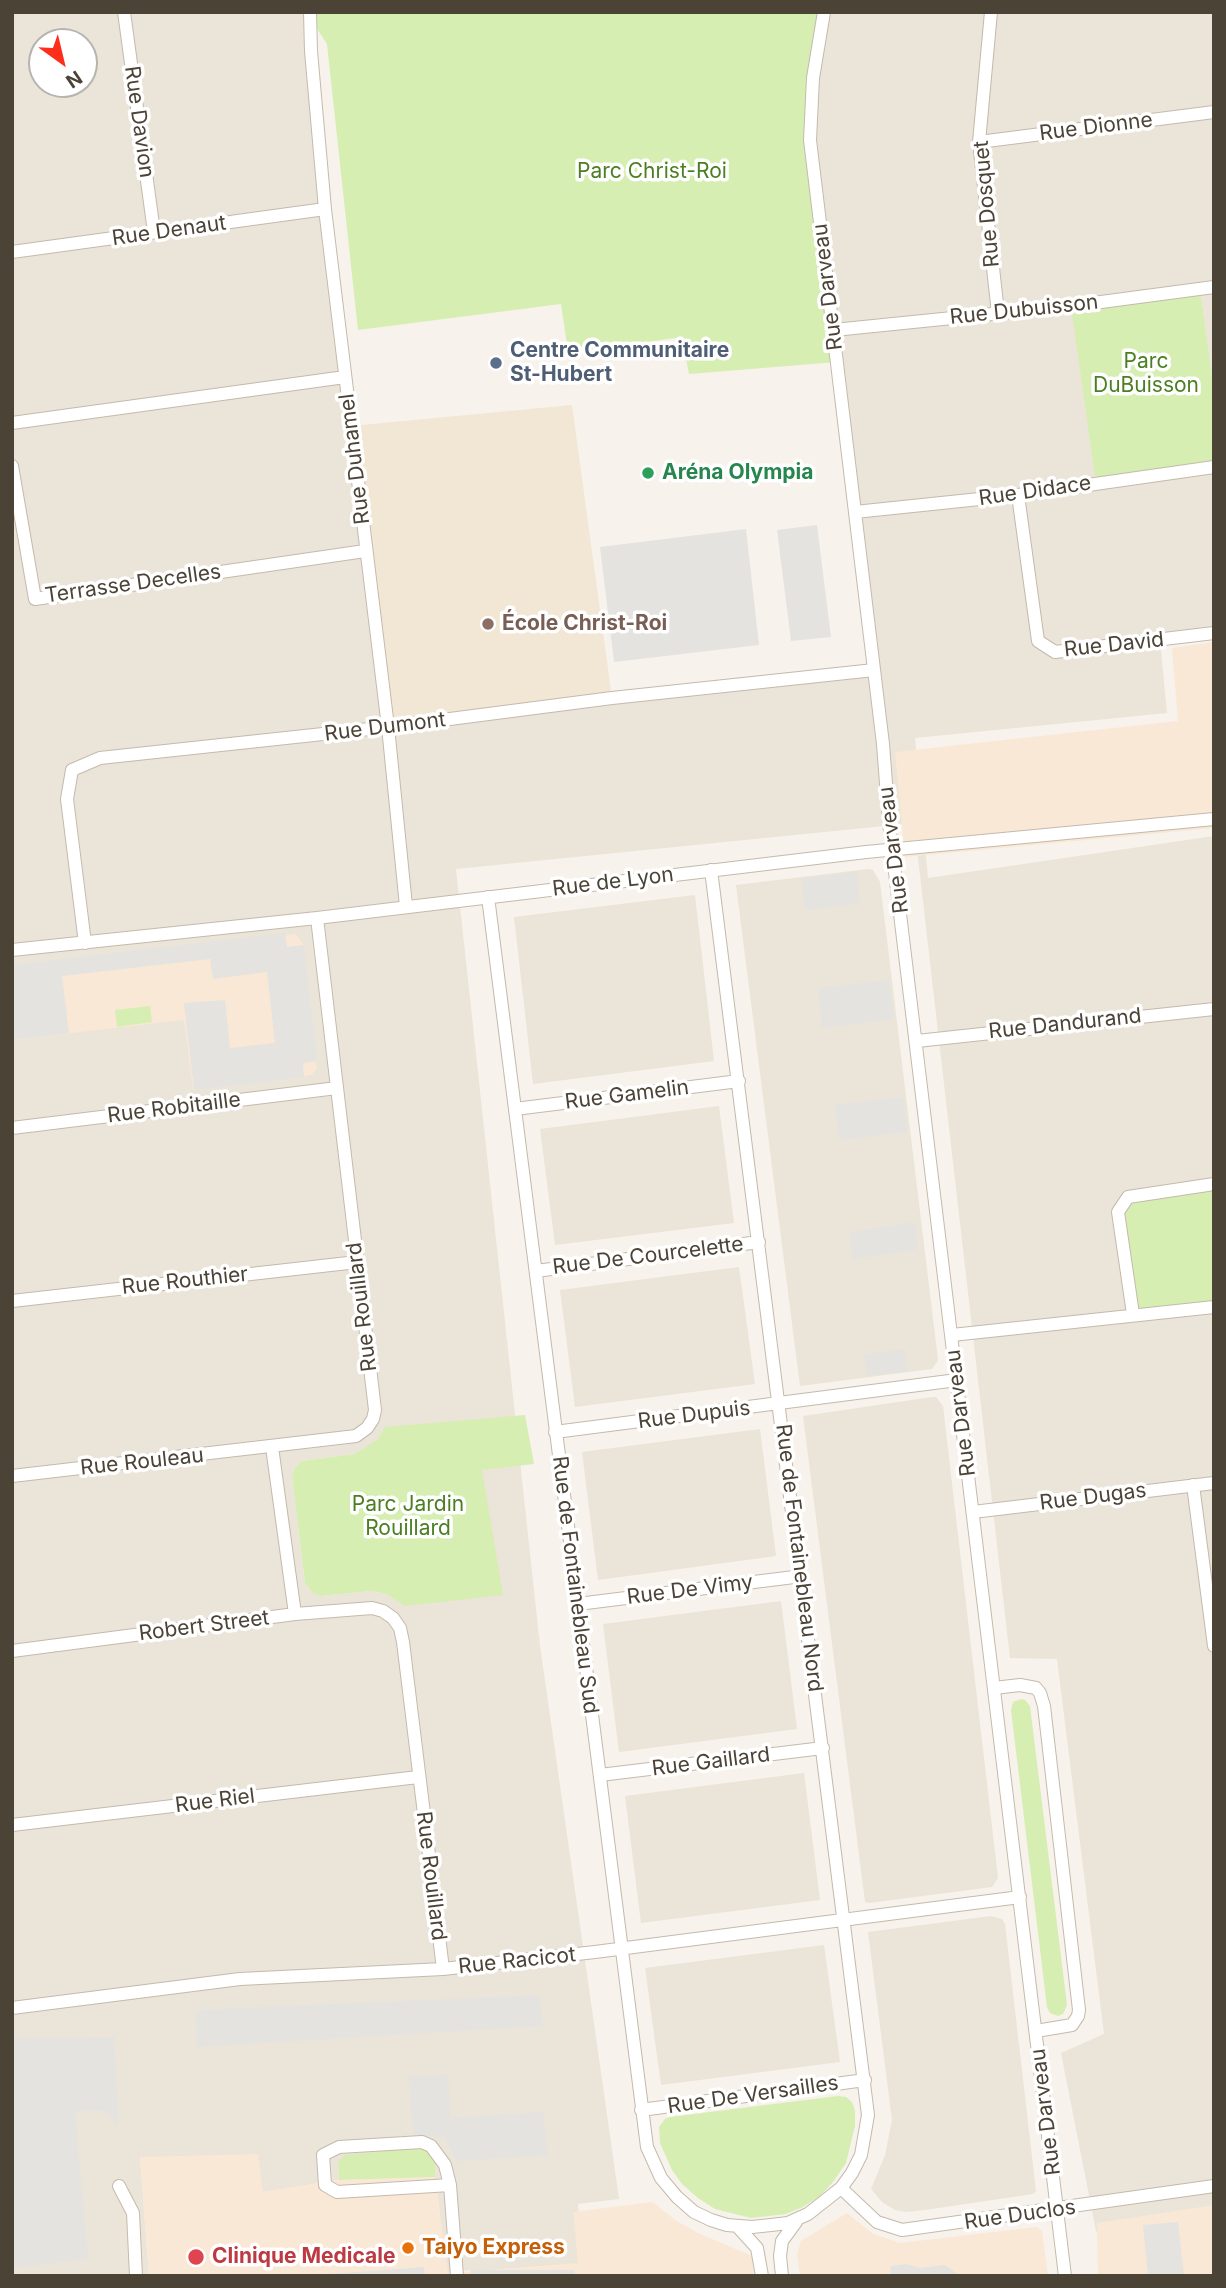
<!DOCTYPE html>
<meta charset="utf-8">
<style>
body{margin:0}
#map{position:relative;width:1226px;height:2288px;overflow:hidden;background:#f7f2eb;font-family:Inter,sans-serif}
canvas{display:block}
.frame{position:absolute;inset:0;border:14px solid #4c4337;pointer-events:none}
.north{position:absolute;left:28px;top:28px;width:70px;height:70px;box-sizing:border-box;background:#fff;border:2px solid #b7b4af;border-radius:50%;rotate:146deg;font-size:19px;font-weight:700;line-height:28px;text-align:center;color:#4c4337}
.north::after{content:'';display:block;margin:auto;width:24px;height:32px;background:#ff2e1a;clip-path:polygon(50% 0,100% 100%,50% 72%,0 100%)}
</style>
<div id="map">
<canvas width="1226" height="2288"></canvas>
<div class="frame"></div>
<div class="north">N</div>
</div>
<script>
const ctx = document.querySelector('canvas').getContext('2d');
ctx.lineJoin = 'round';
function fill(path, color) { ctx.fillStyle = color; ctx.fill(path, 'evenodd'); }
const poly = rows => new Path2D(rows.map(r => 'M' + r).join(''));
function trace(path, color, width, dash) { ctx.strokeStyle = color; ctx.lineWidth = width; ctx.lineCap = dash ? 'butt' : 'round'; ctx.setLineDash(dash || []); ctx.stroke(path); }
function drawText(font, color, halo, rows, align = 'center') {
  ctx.font = font + ' Inter,sans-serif'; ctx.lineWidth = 7; ctx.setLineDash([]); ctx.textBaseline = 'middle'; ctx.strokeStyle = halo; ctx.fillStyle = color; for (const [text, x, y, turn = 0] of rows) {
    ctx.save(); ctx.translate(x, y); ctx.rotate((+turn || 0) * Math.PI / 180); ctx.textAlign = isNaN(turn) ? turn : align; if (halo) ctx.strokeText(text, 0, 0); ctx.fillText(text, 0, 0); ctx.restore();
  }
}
fill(poly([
 [12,12,310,12,306,49,388,727,873,670,810,140,824,12,1214,12,1214,390,1200,288,1214,467,1214,633,1160,640,1167,713,915,738,928,878,1214,836,1214,2221,1121,2245,1096,2231,1061,2053,1104,2034,1057,1659,1010,1658,914,823,456,869,540,1646,619,2199,578,2204,585,2276,471,2276,470,2270,447,2273,435,2177,436,2157,338,2162,339,2180,263,2192,140,2157,149,2276,12,2276],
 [42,42,84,42,84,84,42,84],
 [386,1427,398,1600,386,1594,371,1591,320,1596,313,1593,305,1583,292,1476,295,1467,302,1461,355,1454,368,1447,378,1439],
 [868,869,873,870,880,882,938,1360,932,1369,800,1386,736,885],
 [695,895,714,1061,533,1084,514,917],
 [719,1106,734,1223,555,1245,540,1129],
 [739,1267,755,1384,575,1407,560,1290],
 [932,1397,936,1397,943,1406,998,1878,992,1887,869,1903,865,1902,803,1416],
 [760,1429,776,1556,598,1580,582,1452],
 [781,1601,797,1729,619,1752,603,1624],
 [804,1773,820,1900,641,1923,625,1796],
 [991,1916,1002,1919,1005,1924,1036,2191,1033,2194,925,2210,906,2212,895,2210,882,2202,871,2189,885,2155,892,2120,868,1932],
 [824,1945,840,2062,661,2085,645,1968]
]), '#ebe4d8');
fill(poly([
 [1214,642,1214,828,905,857,895,752,1178,721,1172,648],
 [296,934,304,945,317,1068,312,1075,193,1090,184,1020,12,1040,12,965],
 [258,2154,263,2192,339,2180,435,2177,448,2273,578,2263,573,2212,653,2202,675,2220,698,2233,752,2256,754,2276,149,2276,140,2157],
 [1214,2205,1214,2276,1098,2276,1097,2223],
 [847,2213,873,2234,900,2243,1037,2227,1042,2231,1048,2276,800,2276,797,2254,801,2241]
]), '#f9e8d5');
fill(poly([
 [572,405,612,698,388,727,351,426]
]), '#f1e7d4');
fill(poly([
 [310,12,824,12,810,140,837,362,689,374,682,337,599,349,568,351,561,304,358,330,327,44,310,18],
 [1200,288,1214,390,1214,467,1096,483,1071,306],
 [150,1006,152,1022,117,1027,115,1010],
 [1214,1184,1214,1307,1133,1314,1118,1212,1128,1197],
 [525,1415,534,1464,482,1470,503,1595,405,1606,386,1594,371,1591,320,1596,313,1593,305,1583,292,1476,295,1467,302,1461,355,1454,378,1439,385,1427],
 [1021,1699,1025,1700,1030,1706,1067,2005,1063,2014,1058,2016,1050,2013,1047,2007,1011,1710,1013,1702],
 [838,2096,846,2097,852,2102,855,2110,855,2126,846,2163,833,2182,820,2196,803,2207,786,2214,751,2218,715,2209,698,2198,682,2184,672,2170,660,2143,659,2127,665,2119,670,2117],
 [426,2147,436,2157,435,2177,339,2180,338,2162,345,2155]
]), '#d6eeb1');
fill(poly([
 [817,525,831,637,791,641,777,530],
 [746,529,759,645,614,662,600,547],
 [857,872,860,903,805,910,802,879],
 [285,933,287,947,304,945,317,1061,303,1063,304,1077,194,1090,184,1003,225,1000,230,1048,275,1043,267,972,213,979,210,959,62,976,69,1033,12,1040,12,965],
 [889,980,894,1019,822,1028,818,988],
 [903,1097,907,1132,840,1140,835,1105],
 [915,1222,918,1250,853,1259,849,1232],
 [904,1349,907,1371,867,1376,864,1354],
 [539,1995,543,2026,197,2047,196,2010],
 [114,2037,119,2127,105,2111,75,2111,88,2259,12,2268,12,2039],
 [448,2075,451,2118,543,2112,548,2155,456,2161,445,2137,414,2135,408,2076],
 [1178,2222,1184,2276,1148,2276,1143,2225],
 [907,2264,920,2268,945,2265,960,2276,891,2276,890,2266],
 [424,2267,425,2276,300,2276],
 [471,2270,574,2270,575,2276,471,2276]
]), '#e5e3df');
const minor = poly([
 [124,12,154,232],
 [310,12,311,51,325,209,388,727,406,906],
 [824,12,813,78,810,140,883,744,889,823,1065,2276],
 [991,12,979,142,998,313],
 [979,142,1214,112],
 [12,252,325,209],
 [834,330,1071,306,1214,287],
 [12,423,345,377],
 [12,466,35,599,365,551],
 [1018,495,1038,641,1055,652,1214,633],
 [855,512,1018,495,1214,467],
 [488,897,647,2147,661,2178,677,2197,694,2212,711,2220,727,2225,752,2227,771,2225,788,2223,808,2214,841,2188,852,2173,861,2155,868,2115,711,870],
 [85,943,67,799,72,770,100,758,388,727,612,698,874,670],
 [12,950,317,918,866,852,1214,819],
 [917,1041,1214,1009],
 [515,1109,739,1081],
 [12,1128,337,1088],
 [536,1271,759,1242],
 [12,1301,357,1262],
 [1133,1314,1118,1212,1128,1197,1214,1184],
 [952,1335,1214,1307],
 [555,1432,957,1380],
 [272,1447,295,1614],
 [12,1476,356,1436,367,1428,373,1419,375,1410,317,918],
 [1193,1485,1214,1646],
 [973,1512,1214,1483],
 [578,1604,802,1576],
 [12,1651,295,1614,372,1608,383,1611,393,1618,400,1628,403,1642,443,1969],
 [994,1688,1020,1685,1036,1688,1040,1693,1044,1706,1079,2010,1078,2016,1072,2025,1036,2031],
 [600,1775,823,1748],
 [12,1825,418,1777],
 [12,2008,240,1979,443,1969,595,1952,1020,1897],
 [641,2110,865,2080],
 [450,2185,337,2192,325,2185,323,2155,339,2147,422,2142,431,2146,445,2165,450,2185,457,2276],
 [119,2186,133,2213,136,2276],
 [841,2188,877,2222,902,2230,1214,2186],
 [737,2226,757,2248,762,2276],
 [782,2276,780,2256,782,2241,796,2222]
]);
trace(minor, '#c4baac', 14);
trace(minor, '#fff', 12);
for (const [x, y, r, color] of [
 [496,363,7,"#5c6f8a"],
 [648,473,7,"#2e9e5b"],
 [488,624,7,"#8d6e63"],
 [408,2248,7,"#e8710a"],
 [196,2257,9,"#e0444e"]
]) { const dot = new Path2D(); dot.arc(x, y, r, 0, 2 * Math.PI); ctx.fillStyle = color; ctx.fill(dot); trace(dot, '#fff', 2.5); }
drawText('21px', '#4c4337', '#fff', [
 ["Rue Davion",139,122,82],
 ["Rue Dionne",1096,127,-7],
 ["Rue Dosquet",987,204,-95],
 ["Rue Denaut",169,231,-8],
 ["Rue Darveau",828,287,-97],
 ["Rue Dubuisson",1024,310,-6],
 ["Rue Duhamel",355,459,-97],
 ["Rue Didace",1035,491,-8],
 ["Terrasse Decelles",133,584,-8],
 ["Rue David",1114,645,-6],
 ["Rue Dumont",385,727,-7],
 ["Rue Darveau",894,850,-97],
 ["Rue de Lyon",613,882,-7],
 ["Rue Dandurand",1065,1024,-6],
 ["Rue Gamelin",627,1095,-7],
 ["Rue Robitaille",174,1108,-7],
 ["Rue De Courcelette",648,1256,-7],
 ["Rue Routhier",185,1281,-6],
 ["Rue Rouillard",362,1307,-97],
 ["Rue Darveau",961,1413,-97],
 ["Rue Dupuis",694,1415,-7],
 ["Rue Rouleau",142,1462,-6],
 ["Rue Dugas",1093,1497,-7],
 ["Rue de Fontainebleau Nord",799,1558,83],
 ["Rue de Fontainebleau Sud",575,1585,83],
 ["Rue De Vimy",690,1590,-7],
 ["Robert Street",204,1626,-7],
 ["Rue Gaillard",711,1762,-7],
 ["Rue Riel",215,1801,-7],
 ["Rue Rouillard",431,1876,83],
 ["Rue Racicot",517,1961,-6],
 ["Rue De Versailles",753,2095,-8],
 ["Rue Darveau",1046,2112,-97],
 ["Rue Duclos",1020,2215,-8]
]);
drawText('21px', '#4b7f22', '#fff', [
 ["Parc Christ-Roi",652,172],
 ["Parc",1146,362],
 ["DuBuisson",1146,386],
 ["Parc Jardin",408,1505],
 ["Rouillard",408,1529]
]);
drawText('bold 21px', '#4e5e75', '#fff', [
 ["Centre Communitaire",510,351],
 ["St-Hubert",510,375]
], 'left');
drawText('bold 21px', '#27864d', '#fff', [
 ["Aréna Olympia",662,473]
], 'left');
drawText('bold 21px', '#785e54', '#fff', [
 ["École Christ-Roi",502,624]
], 'left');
drawText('bold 21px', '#c56008', '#fff', [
 ["Taiyo Express",422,2248]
], 'left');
drawText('bold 21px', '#be3a42', '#fff', [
 ["Clinique Medicale",212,2257]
], 'left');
</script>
